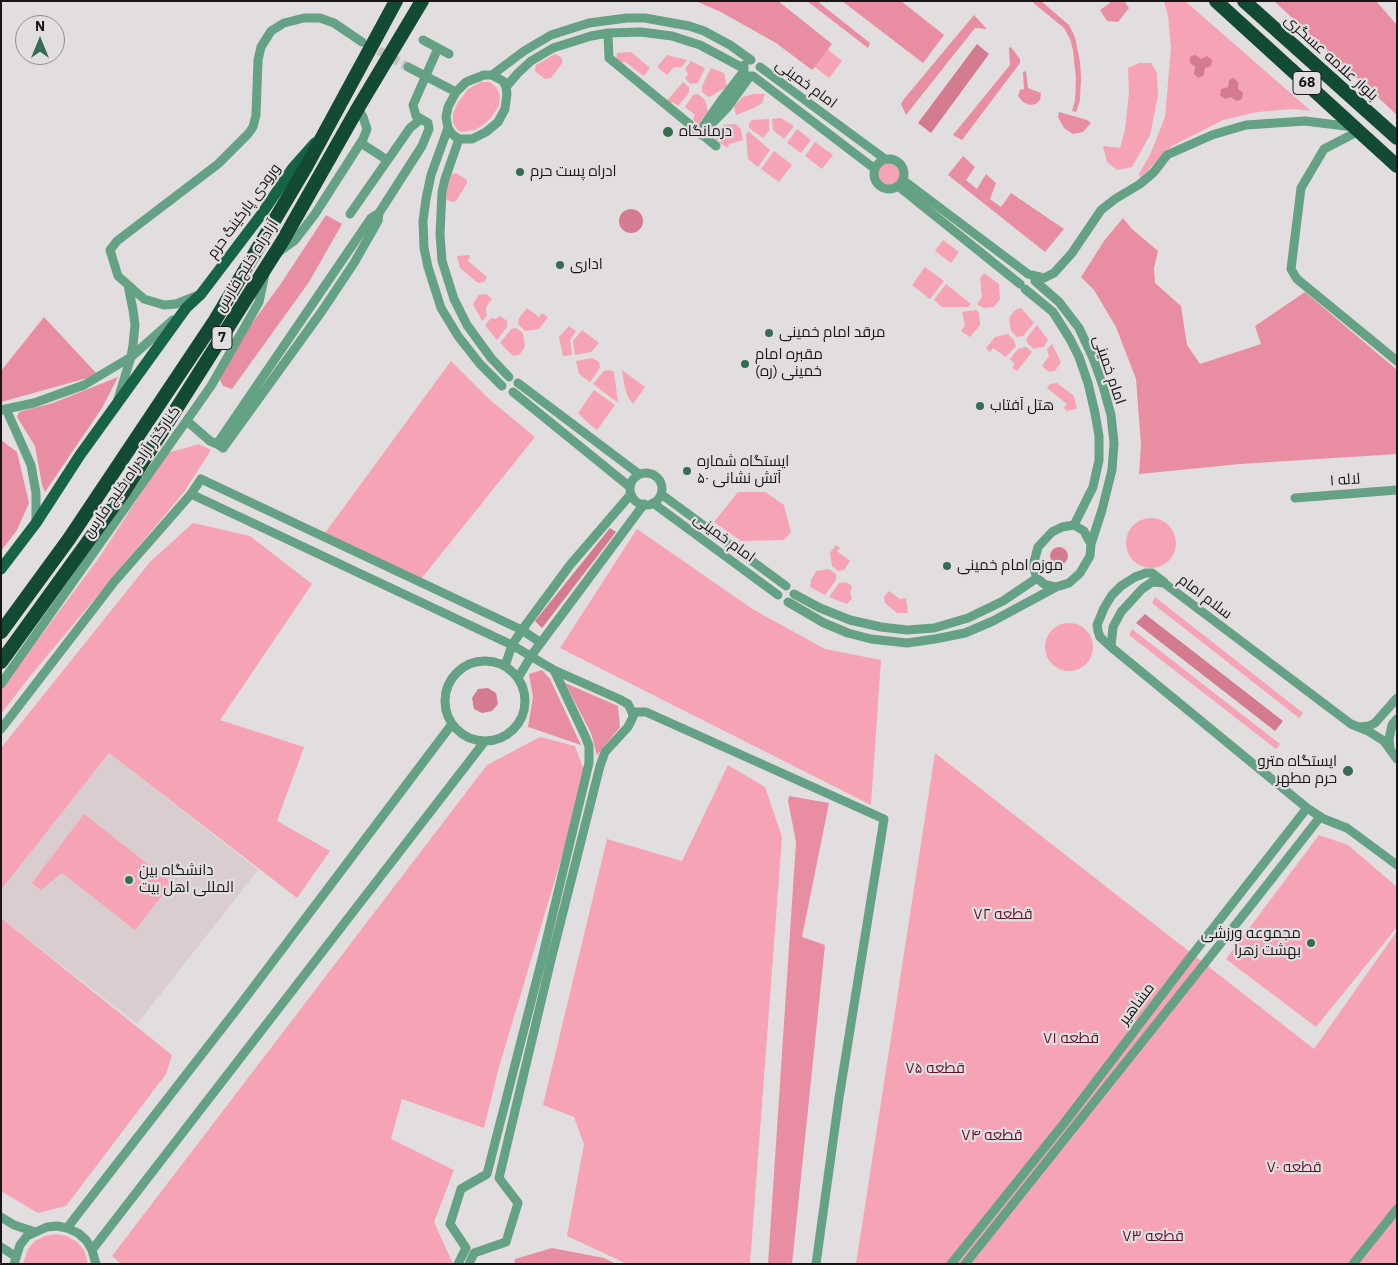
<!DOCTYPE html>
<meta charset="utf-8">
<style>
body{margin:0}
#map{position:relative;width:1398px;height:1265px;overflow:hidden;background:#e2ddde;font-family:"IBM Plex Sans",sans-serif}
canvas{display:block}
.frame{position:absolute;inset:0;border:2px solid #181616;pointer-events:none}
.north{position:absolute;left:15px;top:15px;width:50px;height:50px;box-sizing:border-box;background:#e2ddde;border:1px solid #918d8e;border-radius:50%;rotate:0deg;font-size:14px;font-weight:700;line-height:20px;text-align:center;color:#181616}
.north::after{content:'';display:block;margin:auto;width:18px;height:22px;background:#366c53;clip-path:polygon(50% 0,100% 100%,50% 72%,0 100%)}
</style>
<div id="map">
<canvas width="1398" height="1265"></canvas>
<div class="frame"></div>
<div class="north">N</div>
</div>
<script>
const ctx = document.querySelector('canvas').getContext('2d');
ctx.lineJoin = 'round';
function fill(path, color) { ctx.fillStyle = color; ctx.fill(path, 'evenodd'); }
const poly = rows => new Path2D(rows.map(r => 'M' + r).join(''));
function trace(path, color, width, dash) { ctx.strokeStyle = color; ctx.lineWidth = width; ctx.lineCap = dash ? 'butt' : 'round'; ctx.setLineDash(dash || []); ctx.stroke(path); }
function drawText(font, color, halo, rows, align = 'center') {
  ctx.font = font + ' "IBM Plex Sans",Cairo,sans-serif'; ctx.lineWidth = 4.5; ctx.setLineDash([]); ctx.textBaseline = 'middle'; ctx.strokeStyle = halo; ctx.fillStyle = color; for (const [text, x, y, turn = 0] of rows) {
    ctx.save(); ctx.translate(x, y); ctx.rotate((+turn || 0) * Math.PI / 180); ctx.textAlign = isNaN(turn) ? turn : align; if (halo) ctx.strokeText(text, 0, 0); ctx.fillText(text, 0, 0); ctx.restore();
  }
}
fill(poly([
 [109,753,258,870,137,1024,1,918,1,890]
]), '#dacdcf');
fill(poly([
 [1164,1,1185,1,1311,111,1293,109,1257,112,1223,120,1172,146,1140,178,1139,174,1150,155,1165,117,1171,48,1168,16],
 [816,40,842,61,829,78,812,65],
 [631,52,650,68,644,76,624,61,620,66,616,61,617,53],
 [555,54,561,57,563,62,551,78,545,79,535,71,536,65],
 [667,55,687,60,682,67,674,67,667,75,657,67],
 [691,61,705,68,698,83,691,84,685,79,688,74,685,69],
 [1139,63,1151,63,1157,73,1158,96,1150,135,1132,167,1117,170,1107,162,1103,146,1120,148,1125,130,1129,92,1128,68],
 [711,68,724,73,727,87,709,97,702,92,702,86],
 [481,82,490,82,497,88,500,96,499,106,490,119,483,125,475,130,462,132,458,131,453,123,453,113,457,104,468,89],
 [683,82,689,87,689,93,678,106,673,102,670,104,667,101],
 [698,94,705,100,708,111,698,125,693,119,695,115,685,107,693,95],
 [754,94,765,94,762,103,754,108,736,115,734,106,743,97],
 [781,118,794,126,784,139,773,130,772,119],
 [769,119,769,131,763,138,749,128,749,124,752,120],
 [736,124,741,129,743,140,729,144,727,148,713,137,724,125],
 [797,129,811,140,801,153,787,143],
 [748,131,770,150,758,167,748,159,746,135],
 [815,142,833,155,822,169,805,156],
 [774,151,792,165,779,182,761,169],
 '878 174a11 11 0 1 1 22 0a11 11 0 1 1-22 0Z',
 [456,173,467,180,467,183,456,201,452,202,447,200,446,194,451,175],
 [943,240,959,252,951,263,935,251],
 [469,255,470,257,468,261,487,277,484,282,478,283,460,268,457,256],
 [925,267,944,281,930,299,912,285],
 [984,273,999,284,1000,299,994,307,983,308,977,304,982,297,980,278],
 [946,284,971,304,968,307,942,307,934,300],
 [486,294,492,299,486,307,486,312,487,316,482,321,473,304,479,295],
 [527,308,539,317,542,313,548,317,539,329,525,331,518,324,519,318],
 [1021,308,1034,323,1023,336,1017,337,1011,331,1009,318,1015,310],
 [976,310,979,313,980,325,970,337,961,331,965,325,962,312],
 [500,316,507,321,507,327,497,340,485,325,491,318,496,319],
 [1037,325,1048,340,1044,347,1039,347,1034,349,1028,344,1026,339],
 [569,326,576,331,570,340,572,355,563,356,559,337],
 [516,328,523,333,525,347,519,355,513,356,500,343,511,329],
 [582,330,599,343,591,352,575,355,573,341],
 [1008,334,1014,340,1016,346,1006,357,993,348,990,352,986,348,995,337],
 [1052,344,1061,362,1055,371,1049,372,1042,366,1049,356,1047,349],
 [1026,347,1032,352,1017,371,1012,368,1015,364,1010,359,1018,349],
 [592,358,599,362,600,368,590,382,579,374,576,361],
 [451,361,489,399,535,437,421,579,325,533],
 [610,370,614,372,618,403,593,384,604,371],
 [622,370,645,387,633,404,628,397,624,384],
 [1057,383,1074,396,1077,409,1067,411,1064,408,1067,404,1047,388,1050,384],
 [594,390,615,405,597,430,587,422,578,413],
 [199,444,211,450,184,492,31,675,1,714,1,689,99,558,167,453],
 [738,492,765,492,784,505,791,532,784,540,741,541,714,522],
 '1126 543a25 25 0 1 1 50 0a25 25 0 1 1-50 0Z',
 [193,523,250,536,312,584,220,720,304,747,277,821,330,851,297,898,109,753,1,890,1,748,150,562],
 [637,529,754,610,825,649,881,660,871,805,560,648],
 [836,545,840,548,837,551,850,561,844,570,838,571,832,566,830,553],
 [829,569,836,574,836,580,825,595,810,587,811,580,816,571],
 [845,582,852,586,850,593,852,598,847,604,829,597,839,583],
 [889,591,900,599,906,598,908,613,897,613,885,603,884,597],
 [1155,597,1303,713,1299,718,1152,603],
 '1045 647a24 24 0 1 1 48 0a24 24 0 1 1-48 0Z',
 [1132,629,1280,744,1276,749,1129,635],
 [540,737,575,746,586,776,499,1067,484,1128,402,1099,391,1139,454,1170,434,1222,453,1264,121,1264,112,1256,487,765],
 [935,753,1314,1049,1397,931,1397,1264,856,1264],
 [728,765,765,787,782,837,750,1264,627,1264,567,1236,584,1144,574,1117,543,1105,607,839,682,861],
 [84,814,172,883,135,930,62,873,41,890,32,883],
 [1319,835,1348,845,1397,887,1397,927,1316,1027,1226,959],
 [1,918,172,1055,166,1074,66,1206,38,1213,1,1191],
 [56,1234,67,1236,77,1242,84,1250,88,1264,23,1264,28,1249,35,1241,45,1236]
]), '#f6a3b5');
fill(poly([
 [695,1,778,1,832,44,812,70,776,43,719,11],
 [807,1,817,1,870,43,868,48],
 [842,1,901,1,944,35,923,63],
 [1031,1,1041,1,1069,25,1075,37,1080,62,1081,77,1080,100,1076,112,1072,111,1075,101,1076,78,1073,50,1070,39,1064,28],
 [1109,1,1124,1,1129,8,1118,22,1107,21,1100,10,1110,3],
 [1274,1,1376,1,1397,25,1397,115],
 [974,15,987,29,975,28,906,115,901,104,904,99],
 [1011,47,1020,59,1020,63,962,140,953,135,1010,65,1009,48],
 [1026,71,1028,88,1041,93,1040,100,1036,104,1030,105,1023,102,1018,96,1020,90,1024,89,1023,72],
 [1059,112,1087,120,1091,123,1083,132,1073,134,1064,128,1058,117],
 [963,156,975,167,966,180,977,189,986,174,996,183,990,199,1001,207,1011,193,1064,229,1045,252,948,175],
 [326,215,342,224,309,282,232,389,223,386,219,378,233,349,280,285],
 [1123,218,1132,229,1158,251,1154,268,1155,283,1181,306,1187,345,1200,364,1261,344,1255,326,1305,292,1397,370,1397,454,1240,464,1139,474,1141,445,1136,379,1116,327,1094,290,1081,277,1104,241],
 [44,317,98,375,1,402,1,371],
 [118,377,102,408,45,492,42,485,35,446,17,417,19,412,53,403],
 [1,440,17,452,29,503,17,530,1,551],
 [542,670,550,679,581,745,528,727,533,697,529,674],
 [565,683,618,706,620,727,597,755,591,733],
 [789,796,829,803,802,937,825,945,792,1264,768,1264,796,842,788,801],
 [552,1248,604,1258,616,1264,514,1264,515,1259]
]), '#e98ea2');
fill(poly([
 [977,44,989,54,931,133,918,123],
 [1195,55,1201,59,1207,56,1212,60,1211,66,1205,68,1204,75,1198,78,1194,74,1195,67,1190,63,1190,57],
 [1234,78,1238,82,1238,89,1243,93,1242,99,1237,101,1231,97,1225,99,1220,95,1221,89,1228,87,1229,80],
 '619 221a12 12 0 1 1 24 0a12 12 0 1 1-24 0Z',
 [610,528,616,532,542,628,535,621],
 '1050 556a9 9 0 1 1 18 0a9 9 0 1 1-18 0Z',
 [1145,614,1283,721,1275,731,1136,623],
 [488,688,496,693,498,704,492,711,482,713,474,709,472,698,478,689]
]), '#d47b8f');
trace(poly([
 [367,44,408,67]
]), '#c4bfc0', 9, [9, 4.5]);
trace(poly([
 [608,33,609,58,716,146],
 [423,40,449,54],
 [408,67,456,92],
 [760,67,885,159],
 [484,75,492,75,503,81,506,87,507,94,505,109,498,122,486,132,472,139,459,139,453,135,448,128,446,117,448,107,456,92,466,82,484,75],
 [492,75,524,51,551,35,589,23,627,18,645,18,689,26,704,31,730,45,751,60],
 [753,76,875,169],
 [506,87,518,73,531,61,553,48,591,36,608,33,641,32,672,36,700,45,743,68],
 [448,128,431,175,426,199,423,221,424,248,428,267,441,308,458,336,480,364,502,386],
 [1359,131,1324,149,1301,188,1291,269,1297,279,1397,361],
 [703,133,727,108,750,76],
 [701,135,702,128,720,102,744,71,744,65],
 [459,139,445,179,442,192,440,234,442,261,454,299,467,325,491,358,509,377],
 [361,143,387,160],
 '874 174a15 15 0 1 1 30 0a15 15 0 1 1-30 0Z',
 [903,180,1028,274],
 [898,186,1020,284],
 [379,213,371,218,217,444,223,448,322,311,354,263,378,221,379,213,422,146,429,129,428,123,416,116,413,105,438,48],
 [350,214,410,128,421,119],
 [280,251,295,240,315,214,363,139,367,129,363,117,358,108],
 [1031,275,1044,278,1054,273,1072,253,1101,210,1115,199,1140,184,1154,172,1167,155,1212,135,1246,125,1305,121,1353,127],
 [1035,281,1059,302,1079,328,1093,358,1103,386,1111,415,1114,443,1112,470,1102,510,1091,544],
 [1025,289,1053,312,1070,339,1079,357,1088,383,1095,413,1099,436,1099,460,1093,487,1074,525],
 [196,296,176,304,164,305,144,299,118,276,110,250,117,241,218,164,248,134,253,127,256,115,258,60,261,47,271,31,284,23,304,18,320,18,334,23,362,42],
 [518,383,639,474],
 [513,392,630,487],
 [118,399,131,357,133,345,135,325,133,310,128,285],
 [6,409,31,465,36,493,36,523],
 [1,410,34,403,84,385,131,357,173,320],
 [187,421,210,441,217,444],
 '630 489a16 16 0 1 1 32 0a16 16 0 1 1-32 0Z',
 [191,494,512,645,554,670,619,699,628,704,632,712,633,717,628,727,605,752,600,766,551,960,499,1178,518,1203,506,1242,474,1253,469,1264],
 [661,494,786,586],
 [1295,498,1397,490],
 [653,503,778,595],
 [1074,525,1084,531,1087,537,1091,544,1090,556,1080,573,1069,583,1056,587,1044,584,1037,578,1033,566,1038,547,1052,532,1062,527,1074,525],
 [794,594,820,608,850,620,881,627,907,630,934,628,968,618,1003,601,1037,578],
 [788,602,824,623,848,633,871,639,907,643,935,639,965,633,993,621,1056,587],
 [1111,647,1100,637,1098,631,1097,625,1104,608,1112,595,1121,586,1135,577,1146,573,1152,573,1164,582],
 '445 701a40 40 0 1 1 80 0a40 40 0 1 1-80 0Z',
 [505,666,512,645,522,630,570,565,631,494],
 [518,678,531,656,644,504],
 [1,684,211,386,259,302,265,274],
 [632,712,646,712,884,819,839,1098,816,1264],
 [1360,727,1369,726,1375,723,1397,698],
 [1,729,114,582,191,494,201,479,522,630,541,643],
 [1390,748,1389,739,1392,725,1397,719],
 [1397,759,1384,741,1368,731,1351,724,1164,583,1152,582,1142,589,1121,612,1113,627,1111,647,1307,808,1324,819,1347,828,1397,865],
 [1,1217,14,1225,35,1232],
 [67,1228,237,1009,452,724],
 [1,1247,15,1256],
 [92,1250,485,741],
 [14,1264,20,1245,27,1236,47,1227,57,1226,67,1228,78,1233,86,1240,92,1250,96,1264],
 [458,1264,466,1248,450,1224,461,1189,487,1174,542,959,589,763,589,746,585,736,554,670],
 [951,1264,1065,1122,1189,959,1307,808],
 [965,1264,1252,904,1320,817],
 [1353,1264,1397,1209]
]), '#65a184', 9);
trace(poly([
 [1,569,36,523,80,455,186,308,201,294,261,215,292,169,315,143]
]), '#166345', 11);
trace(poly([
 [1216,1,1397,166],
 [1244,1,1397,138],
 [1,632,69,539,214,322,306,167,396,1],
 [1,662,123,493,282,242,358,108,422,1]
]), '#134a33', 14);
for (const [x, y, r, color] of [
 [668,132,6,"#366c53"],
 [520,172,5,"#366c53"],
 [560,265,5,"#366c53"],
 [769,333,5,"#366c53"],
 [745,364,5,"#366c53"],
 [980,406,5,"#366c53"],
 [687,471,5,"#366c53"],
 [947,566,5,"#366c53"],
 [1348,771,6,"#366c53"],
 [129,880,5,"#366c53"],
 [1311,943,5,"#366c53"]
]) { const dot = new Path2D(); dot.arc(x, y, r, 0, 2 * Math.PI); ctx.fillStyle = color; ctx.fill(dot); trace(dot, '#e2ddde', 2); }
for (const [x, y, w] of [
 [1307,83,28],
 [222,338,20]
]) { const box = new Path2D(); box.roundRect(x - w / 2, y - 11.5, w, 23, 4); ctx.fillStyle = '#e2ddde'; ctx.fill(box); trace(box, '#181616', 1); }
drawText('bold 14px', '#181616', null, [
 ["68",1307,83],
 ["7",222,338]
]);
drawText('15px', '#181616', '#e2ddde', [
 ["بلوار علامه عسگری",1331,58,42],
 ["امام خمینی",806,84,36],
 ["ورودی پارکینگ حرم",244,211,-54],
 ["آزادراه خلیج فارس",247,266,-58],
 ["امام خمینی",1109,370,71],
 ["کنارگذر آزاد راه خلیج فارس",132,472,-55],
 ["لاله ۱",1345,480,-4],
 ["امام خمینی",724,538,36],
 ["سلام امام",1205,597,37],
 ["مشاهیر",1137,1004,-53]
]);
drawText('15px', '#181616', '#e2ddde', [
 ["درمانگاه",679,132],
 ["ادراه پست حرم",530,172],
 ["اداری",570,265],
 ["مرقد امام خمینی",779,333],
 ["مقبره امام",755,355],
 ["خمینی (ره)",755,372],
 ["هتل آفتاب",990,406],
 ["ایستگاه شماره",697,462],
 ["۵۰ آتش نشانی",697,479],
 ["موزه امام خمینی",957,566],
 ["ایستگاه مترو",1337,762,"right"],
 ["حرم مطهر",1337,779,"right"],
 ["دانشگاه بین",139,871],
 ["المللی اهل بیت",139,888],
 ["مجموعه ورزشی",1301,934,"right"],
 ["بهشت زهرا",1301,951,"right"]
], 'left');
drawText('15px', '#60102c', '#e2ddde', [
 ["قطعه ۷۲",1003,915],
 ["قطعه ۷۱",1071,1039],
 ["قطعه ۷۵",935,1069],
 ["قطعه ۷۴",992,1136],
 ["قطعه ۷۰",1294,1168],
 ["قطعه ۷۳",1153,1237]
]);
</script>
